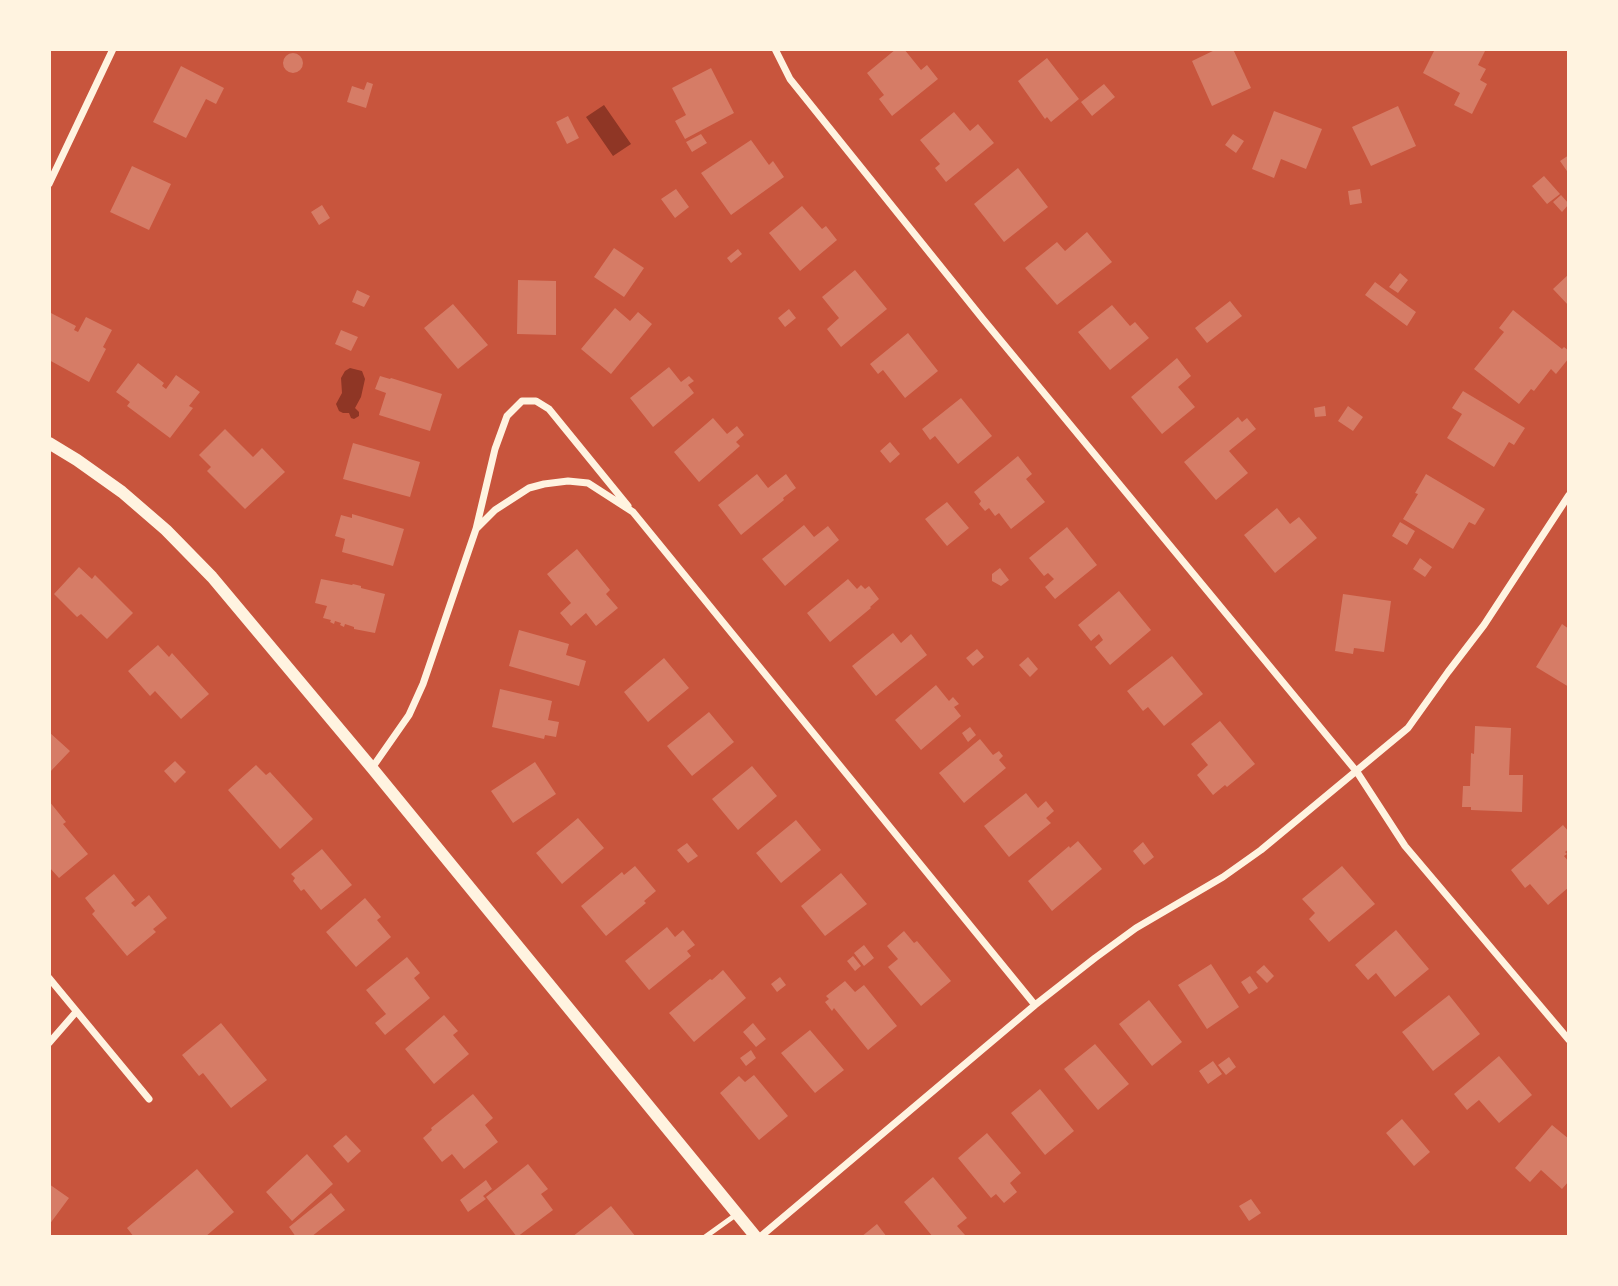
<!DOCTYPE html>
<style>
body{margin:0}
#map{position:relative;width:1618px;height:1286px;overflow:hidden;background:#c8553d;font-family:"PT Sans",sans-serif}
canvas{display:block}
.frame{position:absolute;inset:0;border:51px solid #fff3e0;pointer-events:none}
</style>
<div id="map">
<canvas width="1618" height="1286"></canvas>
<div class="frame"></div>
</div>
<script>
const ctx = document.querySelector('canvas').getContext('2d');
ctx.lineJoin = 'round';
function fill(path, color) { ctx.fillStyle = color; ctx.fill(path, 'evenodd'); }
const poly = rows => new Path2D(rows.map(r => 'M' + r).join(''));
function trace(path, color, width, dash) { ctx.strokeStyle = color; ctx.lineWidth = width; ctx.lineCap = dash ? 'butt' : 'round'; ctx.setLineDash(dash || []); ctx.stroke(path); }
fill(poly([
 [604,105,631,144,613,156,586,117],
 [350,368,362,371,365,379,361,397,355,408,359,412,359,416,354,419,351,418,349,413,343,413,339,411,336,404,342,393,341,378,345,371]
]), '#8f3625');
fill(poly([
 [896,49,904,49,921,70,927,65,938,79,892,116,879,99,884,95,867,73],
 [1217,49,1233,49,1251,88,1212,106,1192,61],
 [1435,49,1486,49,1478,65,1486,69,1480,80,1487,84,1472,114,1454,105,1460,93,1423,73],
 '283 63a10 10 0 1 1 20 0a10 10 0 1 1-20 0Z',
 [1047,58,1079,99,1051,122,1047,117,1045,119,1018,81],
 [181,66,224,88,216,104,206,99,186,138,153,122],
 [711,68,734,113,685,139,675,121,686,115,672,88],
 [367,82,373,84,366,108,347,102,352,86,364,90],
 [1104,84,1115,97,1092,116,1081,102],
 [1398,106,1416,146,1371,166,1352,127],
 [1274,111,1322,129,1306,169,1281,159,1274,178,1252,169],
 [954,112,970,131,978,124,994,143,946,182,935,168,940,164,920,140],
 [568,116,579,138,567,144,556,122],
 [701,134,707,143,692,152,686,142],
 [1233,134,1244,141,1236,153,1225,145],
 [751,140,769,165,773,161,784,177,731,215,701,173],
 [1569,155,1569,174,1560,161],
 [132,166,171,184,149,230,110,212],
 [1018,168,1048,207,1004,242,974,204],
 [1544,176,1560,194,1547,204,1532,186],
 [676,189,689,207,675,218,661,199],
 [1360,189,1362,203,1350,205,1348,191],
 [1561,195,1569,204,1562,212,1553,202],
 [322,205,330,218,319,225,311,212],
 [802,206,822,229,826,226,837,240,800,271,769,233],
 [1087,232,1112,262,1057,305,1025,268,1057,242,1065,251],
 [614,248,644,268,624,297,594,277],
 [738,249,742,254,731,263,727,258],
 [855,270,887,309,841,347,827,329,839,318,822,297],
 [1400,273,1408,280,1398,293,1389,287],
 [1569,274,1569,306,1553,289],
 [518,280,556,281,556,335,517,334],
 [1375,282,1416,312,1407,326,1365,295],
 [357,290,370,296,364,307,352,302],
 [1230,301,1242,316,1207,343,1195,328],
 [453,304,488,345,458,369,424,328],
 [1112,305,1130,326,1135,322,1149,338,1110,370,1078,332],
 [615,308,630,321,638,312,652,324,611,374,581,349],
 [789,309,796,318,785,327,778,318],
 [1513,310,1562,349,1564,347,1569,351,1569,358,1556,374,1551,369,1534,391,1531,389,1519,404,1474,369,1504,332,1499,328],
 [49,312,76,326,74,330,78,332,86,317,112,330,103,347,106,349,89,382,49,360],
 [341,330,358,337,351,351,335,344],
 [908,333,938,371,905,398,883,370,878,374,870,364],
 [1177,358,1191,376,1178,387,1195,407,1162,434,1131,397],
 [138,363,164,383,162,386,166,389,176,375,200,392,189,406,193,408,170,438,127,406,130,402,116,392],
 [669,367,681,382,689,376,694,381,688,385,694,393,653,427,630,398],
 [380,376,390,379,391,378,442,394,430,431,379,415,386,393,375,389],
 [1463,391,1525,428,1514,445,1509,442,1494,467,1447,438,1462,414,1452,408],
 [961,398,992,436,958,464,935,436,930,440,922,429],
 [1325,406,1326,416,1315,417,1314,408],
 [1348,406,1363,417,1353,431,1338,421],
 [1238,417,1242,422,1247,418,1256,429,1229,451,1248,473,1216,500,1184,462],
 [713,418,727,434,737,426,744,435,736,442,740,446,699,482,674,452],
 [225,429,253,457,262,448,285,472,245,509,207,471,211,467,199,455],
 [890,442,900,454,890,463,880,451],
 [353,443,420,462,410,497,343,479],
 [1018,456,1032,474,1026,479,1045,502,1011,529,999,513,995,516,989,508,985,511,979,504,981,501,974,492],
 [757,474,768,488,786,474,796,488,783,498,784,500,741,535,718,505],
 [1426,474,1485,509,1475,525,1469,522,1453,549,1403,519,1418,494,1415,493],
 [947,502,969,528,947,546,925,519],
 [1277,508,1290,524,1299,517,1317,538,1275,573,1244,535],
 [352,514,404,529,393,566,342,552,345,539,335,536,341,515,352,518],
 [1400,522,1415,531,1407,545,1392,536],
 [804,525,814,537,828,526,839,540,785,586,762,559],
 [1067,527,1097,565,1055,599,1045,587,1054,579,1048,573,1044,576,1029,558],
 [577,549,610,590,606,594,618,608,596,626,586,613,571,626,560,613,571,603,547,574],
 [1420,558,1432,567,1425,577,1413,569],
 [79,567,92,579,95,575,133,613,107,639,81,614,77,617,54,594],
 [1000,568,1009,580,1001,586,992,581,992,574],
 [321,579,352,585,353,584,361,586,361,588,385,594,375,633,354,629,354,627,345,624,344,627,340,625,341,623,335,621,334,624,330,622,331,620,323,618,327,606,315,603],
 [848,579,857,589,861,585,865,589,869,586,879,599,870,607,871,608,830,642,807,613],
 [1119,591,1151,630,1110,665,1095,647,1103,640,1099,634,1091,641,1078,625],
 [1343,594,1391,601,1384,652,1354,648,1353,654,1335,651],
 [1562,624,1569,629,1569,687,1536,667],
 [519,630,569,644,566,655,586,661,579,686,509,666],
 [893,633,901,643,911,634,927,655,876,696,852,666],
 [158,645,169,657,172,653,209,694,181,719,155,691,150,696,128,671],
 [977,649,984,657,973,666,966,658],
 [1172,656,1203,694,1164,726,1148,707,1143,711,1127,691],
 [1028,657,1038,669,1030,677,1019,665],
 [664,658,689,688,648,722,624,692],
 [936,685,949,701,953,697,959,704,954,707,961,716,921,750,895,720],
 [500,689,552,701,548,720,559,722,556,737,545,735,544,739,492,727],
 [709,712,734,742,692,776,667,746],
 [1220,721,1255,764,1227,787,1225,785,1213,795,1197,775,1208,765,1191,744],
 [1475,726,1511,728,1509,775,1523,775,1522,812,1471,810,1471,807,1462,807,1463,786,1470,786,1471,753,1474,754],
 [970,727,976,735,968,742,962,733],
 [49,732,70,751,49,773],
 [980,739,993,755,999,751,1003,756,999,760,1006,768,964,803,939,773],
 [175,761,186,772,175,783,164,771],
 [535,762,556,794,513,823,491,791],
 [256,765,266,775,270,772,313,819,280,849,228,790],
 [752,766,777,796,738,830,712,799],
 [1026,793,1038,808,1046,801,1054,811,1046,818,1051,823,1009,857,984,826],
 [49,801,66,822,63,824,88,854,59,878,49,867],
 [578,818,604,848,562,884,536,853],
 [796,820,821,850,781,883,756,853],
 [1563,825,1569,832,1569,849,1565,852,1567,854,1564,856,1569,862,1569,887,1548,905,1530,884,1525,888,1511,870],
 [1078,841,1102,869,1052,911,1028,881,1069,846,1070,848],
 [1143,842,1154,857,1144,865,1133,851],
 [687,843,698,856,688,863,677,850],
 [322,849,352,885,321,910,304,889,301,891,293,881,295,878,291,874],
 [635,866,656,891,644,901,646,903,606,936,581,906,622,872,624,875],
 [1342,866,1375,904,1329,942,1309,919,1315,913,1302,899],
 [841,873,867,904,825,936,801,906],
 [114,874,135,900,131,903,135,907,149,895,167,918,153,929,156,932,127,956,92,914,95,911,85,898],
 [365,898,381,917,377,920,391,937,356,967,326,932],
 [667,927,675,937,683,930,695,945,687,951,691,956,649,990,625,961],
 [1396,930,1429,969,1395,997,1376,973,1368,980,1355,965],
 [904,931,914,943,917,941,951,981,921,1006,888,967,898,959,887,946],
 [864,945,874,958,864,966,854,953],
 [853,956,861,966,855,971,847,961],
 [407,957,420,973,414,978,430,998,385,1035,375,1023,386,1014,366,990],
 [1211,964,1239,1007,1207,1029,1178,985],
 [1264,965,1274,976,1267,983,1256,972],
 [723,970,746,998,694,1042,669,1013,710,979,712,980],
 [1250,976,1258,988,1249,994,1241,982],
 [780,977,786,985,777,992,771,984],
 [845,981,855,992,864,985,897,1026,868,1050,834,1008,832,1011,825,1002,829,999,826,996],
 [1449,995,1480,1034,1433,1071,1402,1032],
 [1149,1000,1182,1042,1152,1066,1119,1024],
 [444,1015,458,1031,453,1035,469,1054,434,1084,405,1049],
 [221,1023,267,1080,231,1108,203,1073,199,1076,182,1055],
 [753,1023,766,1039,756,1047,743,1032],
 [810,1030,844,1070,815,1093,781,1053],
 [1095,1044,1129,1084,1098,1110,1064,1069],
 [751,1050,756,1058,746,1066,740,1058],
 [1499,1056,1532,1095,1499,1123,1479,1100,1467,1110,1454,1094],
 [1229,1057,1236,1067,1226,1075,1218,1065],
 [1213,1061,1222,1074,1208,1084,1199,1071],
 [754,1075,788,1116,759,1140,720,1093,739,1076,745,1082],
 [1040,1089,1074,1131,1045,1155,1011,1113],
 [473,1094,493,1118,485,1125,498,1142,464,1169,452,1154,442,1162,423,1138,432,1130,431,1128],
 [1402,1119,1430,1152,1414,1166,1386,1133],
 [1552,1125,1569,1139,1569,1181,1562,1189,1541,1170,1530,1182,1515,1168],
 [987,1133,1021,1173,1010,1183,1017,1192,1004,1203,996,1194,991,1198,958,1158],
 [346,1135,361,1151,348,1163,333,1146],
 [307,1154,333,1184,292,1221,266,1192],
 [528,1164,548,1189,541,1194,553,1210,517,1237,486,1197],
 [197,1169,234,1212,205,1237,134,1237,127,1228],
 [933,1177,967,1218,957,1226,965,1235,963,1237,948,1237,946,1235,944,1237,933,1237,904,1202],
 [486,1180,492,1189,483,1196,486,1199,468,1212,460,1200],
 [49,1184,69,1198,49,1225],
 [331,1193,345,1210,311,1237,296,1237,289,1227],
 [1251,1199,1261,1213,1249,1221,1239,1206],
 [611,1206,636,1237,572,1237],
 [877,1224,887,1237,861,1237]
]), '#d67c66');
trace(poly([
 [705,1237,737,1214]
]), '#fff3e0', 5);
trace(poly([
 [775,49,790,79,982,318,1357,772,1405,846,1569,1040],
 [49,184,113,49],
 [476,529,495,449,507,416,522,401,536,401,549,409,628,506],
 [372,768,409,715,423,684,476,529,495,510,529,488,544,484,568,481,588,483,633,512,1035,1005],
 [49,978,149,1099],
 [49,1043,76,1012],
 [760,1237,1035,1005,1095,958,1136,928,1223,877,1261,850,1408,728,1448,672,1484,625,1569,495]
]), '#fff3e0', 7);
trace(poly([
 [49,443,77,460,122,492,166,530,212,577,372,768,756,1237]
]), '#fff3e0', 12);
</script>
